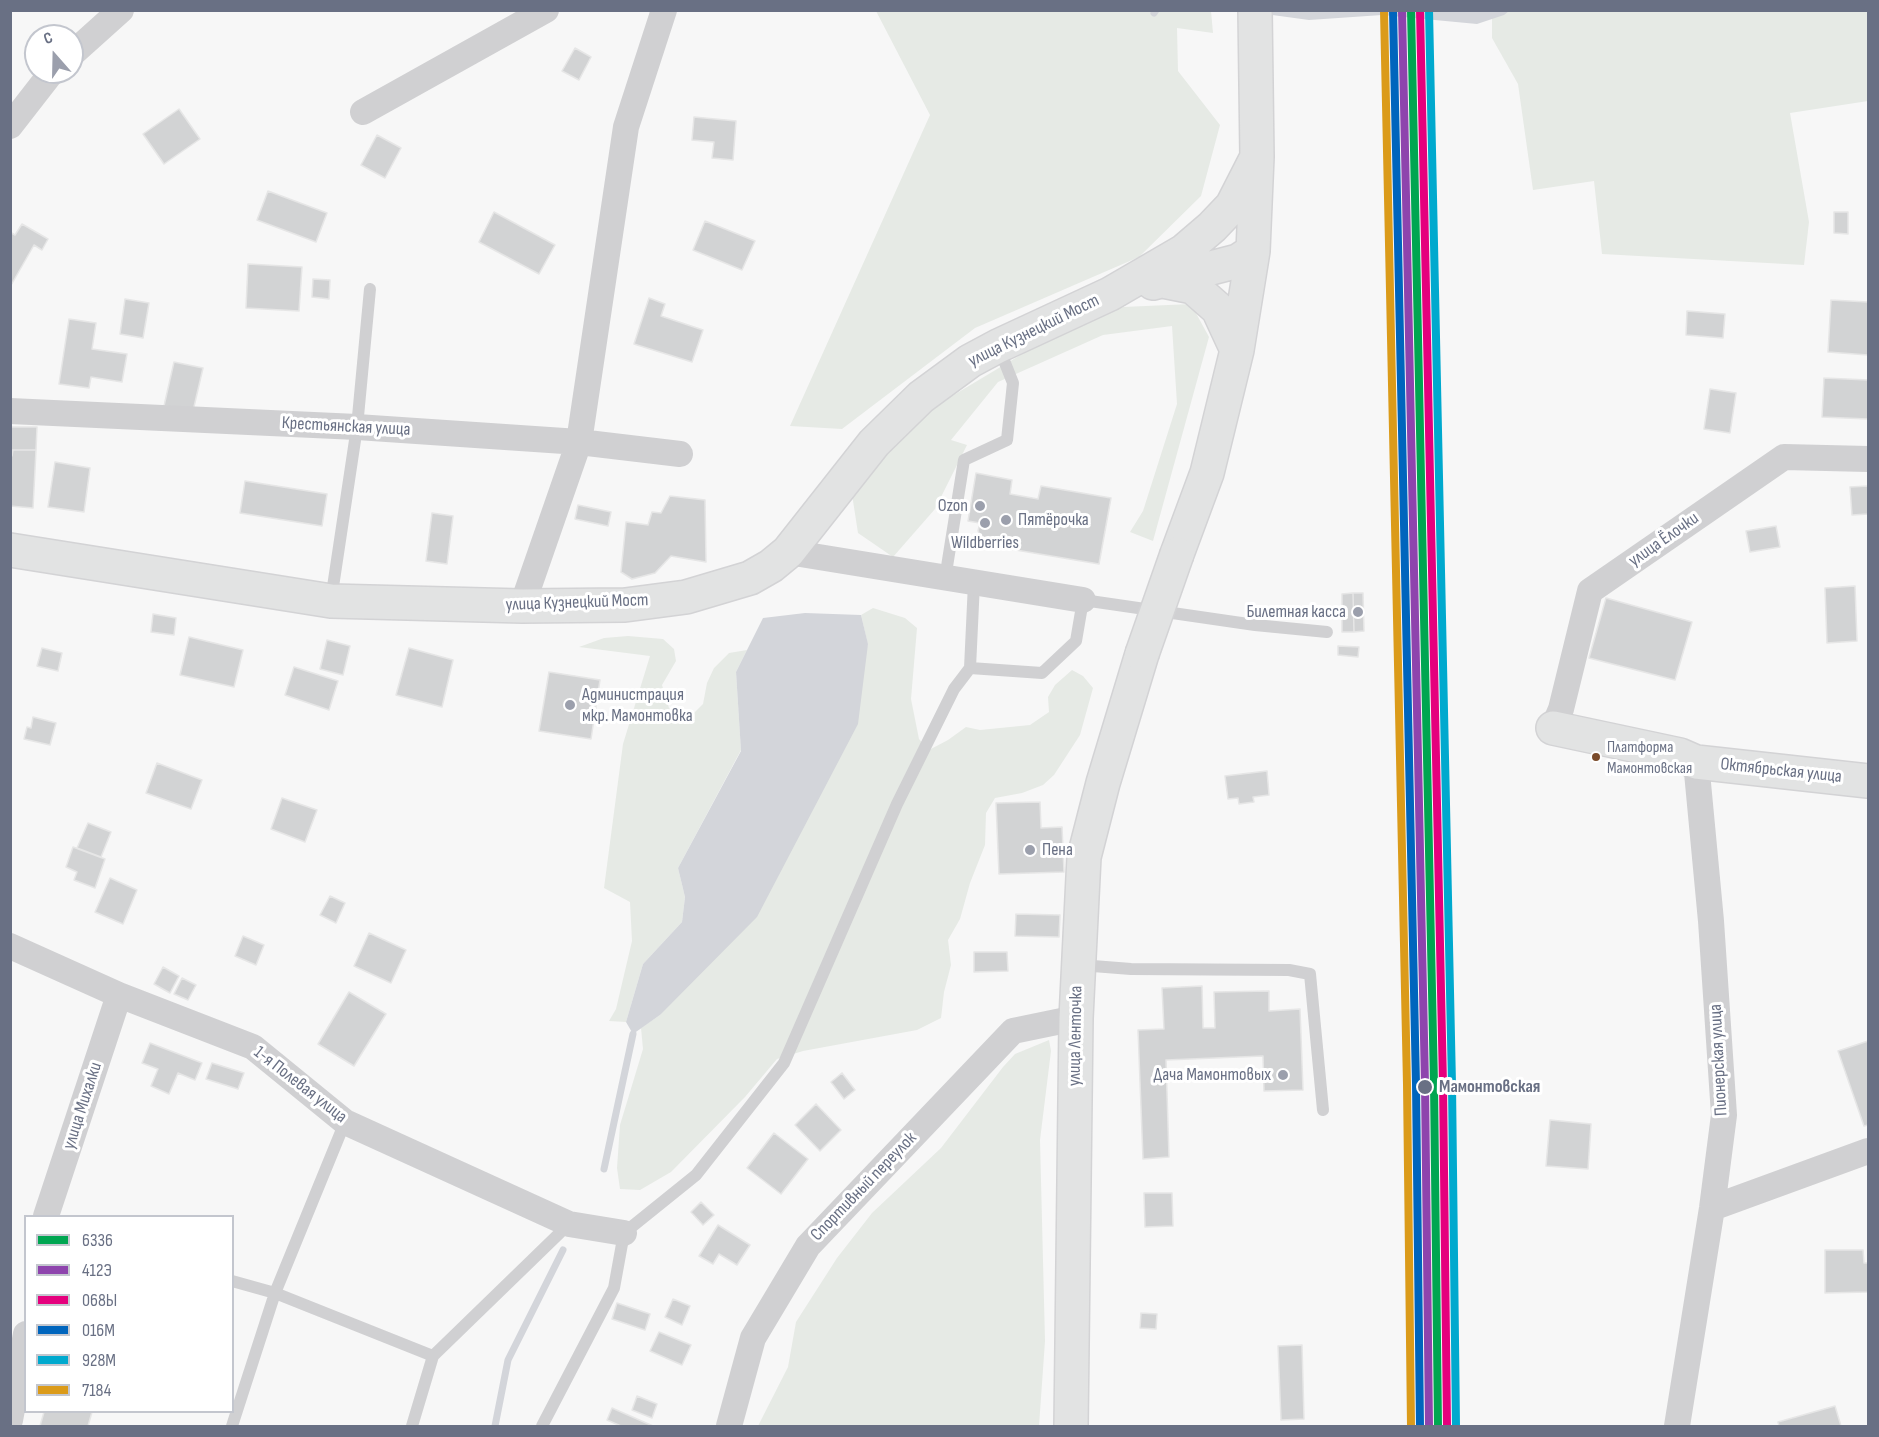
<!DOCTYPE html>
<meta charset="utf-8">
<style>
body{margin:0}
#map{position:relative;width:1879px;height:1437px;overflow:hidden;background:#f7f7f7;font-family:"Sofia Sans Condensed",sans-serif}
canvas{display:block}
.frame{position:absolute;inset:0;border:12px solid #697084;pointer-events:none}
.legend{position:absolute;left:24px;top:1215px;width:210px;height:198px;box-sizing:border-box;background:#fff;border:2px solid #c3c6ce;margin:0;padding:8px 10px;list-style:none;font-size:18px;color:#697084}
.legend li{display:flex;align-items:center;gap:12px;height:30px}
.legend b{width:30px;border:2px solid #c3c6ce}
.north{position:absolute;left:24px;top:24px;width:60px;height:60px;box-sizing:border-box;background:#fff;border:2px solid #c3c6ce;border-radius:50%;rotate:340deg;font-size:16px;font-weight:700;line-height:24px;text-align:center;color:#697084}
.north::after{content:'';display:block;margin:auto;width:21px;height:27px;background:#9b9fac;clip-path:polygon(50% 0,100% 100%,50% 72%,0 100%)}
</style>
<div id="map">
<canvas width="1879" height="1437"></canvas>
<div class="frame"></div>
<ul class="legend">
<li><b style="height:8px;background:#00a651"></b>6336</li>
<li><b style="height:8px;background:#8e44ad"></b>412Э</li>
<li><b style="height:8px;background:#e5007d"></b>068Ы</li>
<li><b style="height:8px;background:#0065bd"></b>016М</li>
<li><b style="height:8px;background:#00a9ce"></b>928М</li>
<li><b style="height:8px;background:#db9b1a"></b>7184</li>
</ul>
<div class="north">С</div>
</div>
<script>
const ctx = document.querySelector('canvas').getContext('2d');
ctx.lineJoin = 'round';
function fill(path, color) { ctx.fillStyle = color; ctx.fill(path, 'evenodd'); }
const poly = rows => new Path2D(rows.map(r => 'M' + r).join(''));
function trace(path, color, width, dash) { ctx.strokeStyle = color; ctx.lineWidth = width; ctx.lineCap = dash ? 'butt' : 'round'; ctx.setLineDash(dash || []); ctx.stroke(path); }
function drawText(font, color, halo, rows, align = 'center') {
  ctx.font = font + ' "Sofia Sans Condensed",sans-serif'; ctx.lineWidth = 6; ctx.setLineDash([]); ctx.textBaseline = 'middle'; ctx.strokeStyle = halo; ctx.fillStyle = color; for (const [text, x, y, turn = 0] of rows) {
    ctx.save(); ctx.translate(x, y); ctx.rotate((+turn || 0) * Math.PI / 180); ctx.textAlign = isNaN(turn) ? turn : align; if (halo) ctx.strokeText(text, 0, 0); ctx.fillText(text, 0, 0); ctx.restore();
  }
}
fill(poly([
 [876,11,1211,11,1213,33,1177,28,1178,71,1220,125,1201,196,1139,257,975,328,842,429,790,426,930,115],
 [1492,11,1868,11,1868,101,1790,113,1809,222,1804,265,1602,254,1594,181,1533,190,1518,84,1492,38],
 [1191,304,1209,337,1153,541,1130,532,1143,511,1177,404,1172,326,1103,335,998,382,951,440,967,445,935,509,893,557,858,533,851,488,927,411,1059,332,1123,307],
 [873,608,905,618,917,628,911,699,919,739,929,750,948,740,966,727,980,730,1030,725,1049,712,1048,697,1055,685,1072,670,1083,676,1093,688,1080,735,1054,775,1043,785,1022,793,995,798,986,813,985,845,970,883,960,919,948,940,951,965,944,992,941,1018,917,1030,803,1051,777,1059,745,1097,671,1172,640,1190,620,1189,617,1168,620,1125,643,1049,641,1028,660,1015,868,645,861,615],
 [628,636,663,639,674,649,676,661,662,685,669,708,687,720,703,704,707,683,714,668,729,653,747,650,736,672,741,750,678,868,685,897,682,922,643,964,626,1022,609,1021,616,1009,632,941,630,902,604,888,623,744,650,656,579,647,604,638],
 [1049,1040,1051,1051,1040,1140,1045,1341,1039,1426,758,1426,788,1367,796,1322,837,1258,872,1213,941,1148,1003,1067,1015,1054]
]), '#e6eae5');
fill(poly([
 [1243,11,1509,11,1504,15,1477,24,1382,15,1309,20],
 [805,613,861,615,868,644,858,724,757,917,660,1015,633,1034,626,1022,643,964,682,922,685,897,678,868,741,751,736,672,763,618]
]), '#d3d5da');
trace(poly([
 [1154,13,1156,10],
 [604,1169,633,1034],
 [495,1426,508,1360,563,1250]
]), '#d3d5da', 7);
const building = poly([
 [575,48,591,57,579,80,562,71,575,48],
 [179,109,200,139,164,164,143,134,179,109],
 [694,117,736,121,733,160,712,158,714,142,692,140,694,117],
 [377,135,401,148,385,178,361,165,377,135],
 [268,191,327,213,316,242,257,220,268,191],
 [494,212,555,245,539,274,479,242,494,212],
 [1834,212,1848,212,1848,234,1834,233,1834,212],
 [705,221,755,241,742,270,693,250,705,221],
 [22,224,48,239,42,250,34,245,10,287,10,232,15,235,22,224],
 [248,264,302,267,299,311,246,308,248,264],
 [313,279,330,280,329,299,312,297,313,279],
 [649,298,665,304,661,316,703,330,692,362,634,344,649,298],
 [125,299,149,303,143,338,120,334,125,299],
 [1831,300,1868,302,1868,355,1828,352,1831,300],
 [1687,311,1725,314,1723,338,1686,335,1687,311],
 [69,319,96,323,92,349,127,354,122,382,91,377,89,388,59,384,69,319],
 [174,362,203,368,193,411,164,406,174,362],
 [1824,378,1868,380,1868,419,1822,417,1824,378],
 [1710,389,1736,393,1730,433,1704,429,1710,389],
 [10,427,37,427,36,450,10,450,10,427],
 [13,450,36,450,33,508,10,506,10,456,12,456,13,450],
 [55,462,90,468,84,512,48,507,55,462],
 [976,473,1012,480,1010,494,1038,499,1041,486,1111,498,1099,564,986,545,978,531,980,523,968,521,976,473],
 [245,481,327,494,322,526,240,513,245,481],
 [1868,486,1868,514,1852,515,1850,487,1868,486],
 [670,496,705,500,706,562,671,556,655,573,632,579,621,572,626,522,648,525,652,512,661,513,670,496],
 [578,505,611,512,608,526,575,519,578,505],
 [432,513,453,516,447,564,426,561,432,513],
 [1776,526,1780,547,1750,552,1746,531,1776,526],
 [1855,586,1857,641,1827,643,1825,588,1855,586],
 [1353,593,1354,632,1342,632,1342,594,1353,593],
 [1353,593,1363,593,1364,631,1354,632,1353,593],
 [1606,598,1692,622,1675,680,1589,658,1606,598],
 [153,614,176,618,174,635,151,632,153,614],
 [189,637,243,650,234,687,180,675,189,637],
 [327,640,350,646,343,675,320,669,327,640],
 [1338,646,1359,647,1358,657,1338,655,1338,646],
 [42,648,62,653,58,671,37,666,42,648],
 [409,648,453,660,442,707,396,695,409,648],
 [294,667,338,681,329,710,285,695,294,667],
 [549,672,600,680,591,739,539,731,549,672],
 [33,717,56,723,50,745,24,739,27,727,31,728,33,717],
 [157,763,202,780,191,809,146,793,157,763],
 [1267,771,1269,795,1253,797,1254,802,1239,804,1238,798,1228,799,1225,776,1267,771],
 [282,798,317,810,305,842,271,829,282,798],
 [1040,802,1041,828,1062,827,1064,872,999,874,996,803,1040,802],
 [88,823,111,832,101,857,77,848,88,823],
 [73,847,105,859,95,888,74,880,77,872,66,867,73,847],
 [110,878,137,890,123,924,95,912,110,878],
 [330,896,345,903,336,923,320,915,330,896],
 [1016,914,1060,915,1059,937,1015,936,1016,914],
 [369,933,406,950,391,983,354,966,369,933],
 [243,936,264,945,256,965,235,956,243,936],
 [974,952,1007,952,1008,971,974,972,974,952],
 [163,967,179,976,170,993,154,984,163,967],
 [182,978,196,985,188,1000,174,994,182,978],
 [1202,986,1203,1028,1215,1028,1214,992,1269,991,1269,1011,1300,1009,1303,1090,1264,1091,1263,1056,1166,1060,1169,1157,1143,1159,1138,1030,1164,1029,1162,988,1202,986],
 [349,992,386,1014,354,1066,318,1044,349,992],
 [1868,1041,1868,1125,1864,1126,1838,1051,1868,1041],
 [150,1043,202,1063,195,1080,178,1073,169,1094,151,1086,158,1069,142,1063,150,1043],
 [212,1063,244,1073,238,1089,206,1079,212,1063],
 [842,1073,855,1090,844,1099,831,1082,842,1073],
 [816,1104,841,1130,820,1151,795,1125,816,1104],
 [1550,1120,1591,1124,1588,1169,1546,1166,1550,1120],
 [774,1133,808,1159,781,1194,747,1168,774,1133],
 [1144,1193,1172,1193,1173,1226,1145,1227,1144,1193],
 [701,1202,714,1215,703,1225,691,1212,701,1202],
 [718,1225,750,1245,737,1265,719,1254,713,1264,699,1256,718,1225],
 [1825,1250,1863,1250,1864,1263,1868,1263,1868,1292,1825,1293,1825,1250],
 [673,1299,690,1306,682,1325,665,1317,673,1299],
 [617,1303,650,1314,645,1330,612,1319,617,1303],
 [1141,1313,1157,1314,1156,1329,1140,1328,1141,1313],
 [659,1332,691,1345,682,1365,650,1351,659,1332],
 [1302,1345,1304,1419,1281,1420,1278,1346,1302,1345],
 [637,1396,657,1404,652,1418,632,1410,637,1396],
 [1835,1406,1841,1426,1779,1426,1778,1422,1835,1406],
 [612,1408,653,1426,621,1426,607,1420,612,1408],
 [44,1412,92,1412,88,1426,40,1426,44,1412]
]);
fill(building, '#d2d3d4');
trace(building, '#e6e6e6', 1.5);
const secondary = poly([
 [1163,281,1193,287,1218,309,1237,350],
 [1153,283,1238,261,1253,251],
 [10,550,331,601,522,606,625,605,686,597,750,578,771,566,788,552,874,443,921,397,970,361,998,346,1110,294,1184,251,1212,227,1232,206,1257,157],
 [1177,554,1207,473,1237,350,1253,251,1257,157,1255,10],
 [1553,728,1680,755,1696,762,1868,781],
 [1071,1426,1076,1018,1084,857,1103,783,1142,654]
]);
trace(secondary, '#d3d3d5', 36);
trace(poly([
 [945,579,964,460,1007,440,1013,383,999,348],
 [974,583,970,668,1042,673,1076,641,1083,600,1255,625,1327,632],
 [331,600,357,427,370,289],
 [1080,965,1131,969,1289,970,1310,974,1323,1110],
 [232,1281,275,1293,345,1122],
 [232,1426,275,1293,433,1356],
 [412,1426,433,1356,569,1224],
 [542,1426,614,1288,624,1233,696,1175,784,1063,897,804,954,689,970,668]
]), '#d0d0d2', 12);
trace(poly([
 [72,54,121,10],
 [363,112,546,10],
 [10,126,52,72],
 [10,411,357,427,579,442,680,454],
 [788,552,1083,600],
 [522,606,579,442,626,127,664,10],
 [1553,728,1561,709,1590,591,1784,457,1868,459],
 [10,946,119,995,253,1047,345,1122,569,1224,624,1233],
 [1712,1208,1868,1151],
 [46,1216,119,995],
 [10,1420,26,1334],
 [729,1426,753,1338,808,1246,1013,1031,1076,1018],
 [1677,1426,1712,1208,1724,1115,1711,921,1696,762]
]), '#d0d0d2', 26);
trace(secondary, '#e2e3e3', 33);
const secondaryBridge = poly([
 [1142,654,1177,554]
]);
trace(secondaryBridge, '#d3d3d5', 36, []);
trace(secondaryBridge, '#e2e3e3', 33);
trace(poly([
 [1411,10,1434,1084,1438,1426]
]), '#00a651', 8);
trace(poly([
 [1402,10,1425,1084,1429,1426]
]), '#8e44ad', 8);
trace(poly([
 [1420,10,1443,1084,1447,1426]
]), '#e5007d', 8);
trace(poly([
 [1393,10,1416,1084,1420,1426]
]), '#0065bd', 8);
trace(poly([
 [1429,10,1452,1084,1456,1426]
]), '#00a9ce', 8);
trace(poly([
 [1384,11,1407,1084,1411,1426]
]), '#db9b1a', 8);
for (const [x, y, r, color] of [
 [980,506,6,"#9b9fac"],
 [1006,520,6,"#9b9fac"],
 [985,523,6,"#9b9fac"],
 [1358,612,6,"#9b9fac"],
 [570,705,6,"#9b9fac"],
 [1596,757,5,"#7a4b2a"],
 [1030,850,6,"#9b9fac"],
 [1283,1075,6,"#9b9fac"],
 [1425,1087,8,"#697084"]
]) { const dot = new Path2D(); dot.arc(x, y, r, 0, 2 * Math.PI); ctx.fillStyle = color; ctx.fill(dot); trace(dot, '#fff', 2); }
drawText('16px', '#697084', '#fff', [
 ["Платформа",1607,748],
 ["Мамонтовская",1607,769]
], 'left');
drawText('18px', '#697084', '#fff', [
 ["улица Кузнецкий Мост",1034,331,-26],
 ["Крестьянская улица",346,427,3],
 ["улица Ёлочки",1664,540,-35],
 ["улица Кузнецкий Мост",577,603,-2],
 ["Октябрьская улица",1781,771,6],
 ["улица Ленточка",1076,1036,-89],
 ["Пионерская улица",1719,1060,-93],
 ["1-я Полевая улица",300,1085,38],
 ["улица Михалки",83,1106,-72],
 ["Спортивный переулок",864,1187,-46]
]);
drawText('18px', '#697084', '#fff', [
 ["Ozon",968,506],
 ["Пятёрочка",1018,520,"left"],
 ["Wildberries",985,543,"center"],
 ["Билетная касса",1346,612],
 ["Администрация",582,695,"left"],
 ["мкр. Мамонтовка",582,716,"left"],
 ["Пена",1042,850,"left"],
 ["Дача Мамонтовых",1271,1075]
], 'right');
drawText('bold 18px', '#697084', '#fff', [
 ["Мамонтовская",1439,1087]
], 'left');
</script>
